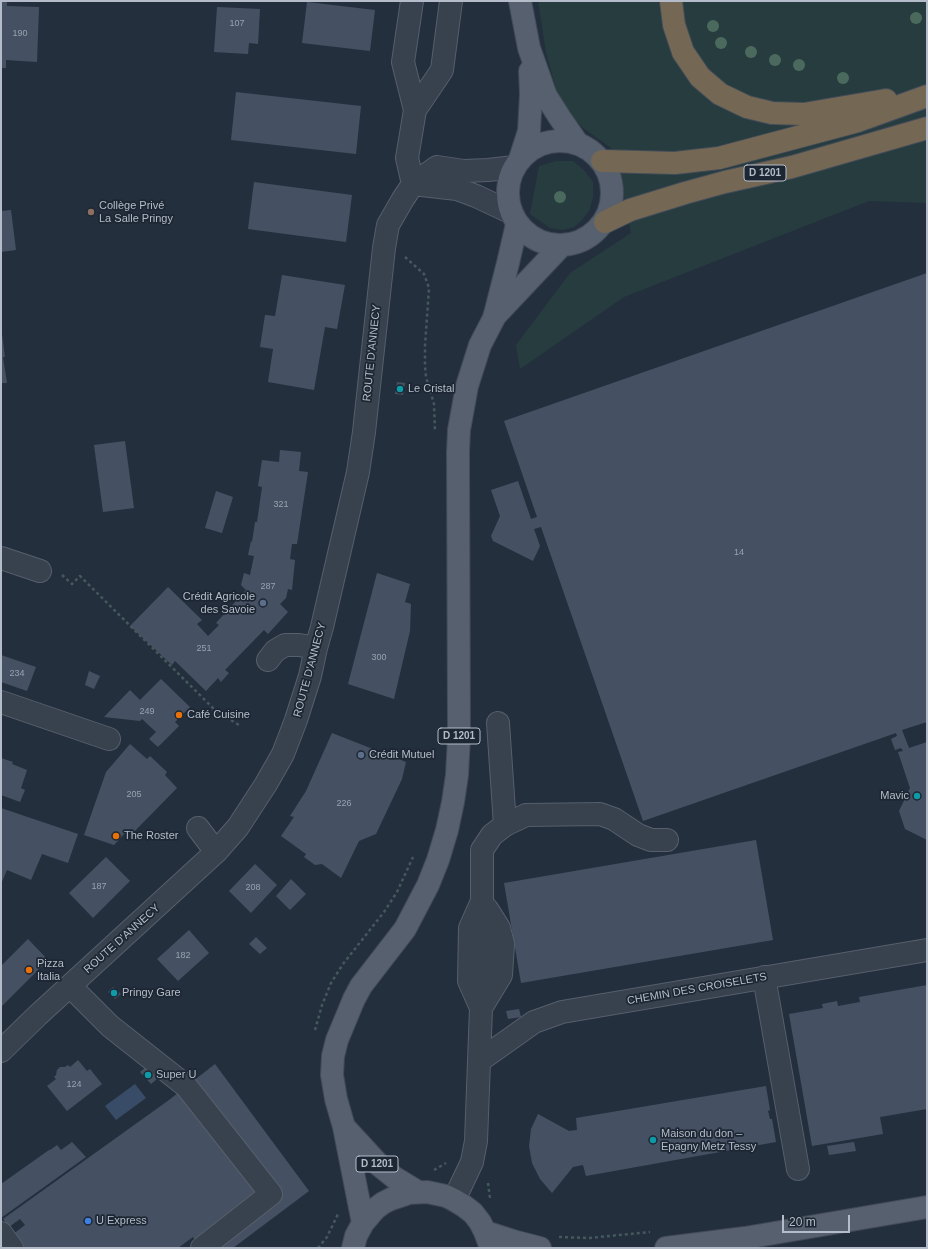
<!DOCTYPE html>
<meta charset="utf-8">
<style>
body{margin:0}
#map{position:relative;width:928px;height:1249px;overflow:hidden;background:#242f3e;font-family:Arial,sans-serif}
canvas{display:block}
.frame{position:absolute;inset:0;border:2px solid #b4bcc9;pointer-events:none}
.scale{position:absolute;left:782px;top:1215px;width:68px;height:18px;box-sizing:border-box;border:2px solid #b4bcc9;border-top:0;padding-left:5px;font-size:12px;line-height:14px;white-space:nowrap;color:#b4bcc9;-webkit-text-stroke:3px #1d2633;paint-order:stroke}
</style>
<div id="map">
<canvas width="928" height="1249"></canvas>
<div class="frame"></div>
<div class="scale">20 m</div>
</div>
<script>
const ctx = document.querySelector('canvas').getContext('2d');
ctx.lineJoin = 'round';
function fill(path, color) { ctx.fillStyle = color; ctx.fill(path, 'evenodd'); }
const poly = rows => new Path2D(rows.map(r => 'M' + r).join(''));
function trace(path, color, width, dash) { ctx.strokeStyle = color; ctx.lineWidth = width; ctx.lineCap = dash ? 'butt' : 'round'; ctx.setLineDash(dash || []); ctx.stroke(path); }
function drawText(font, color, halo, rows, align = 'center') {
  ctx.font = font + ' Arial,sans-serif'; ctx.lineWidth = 3.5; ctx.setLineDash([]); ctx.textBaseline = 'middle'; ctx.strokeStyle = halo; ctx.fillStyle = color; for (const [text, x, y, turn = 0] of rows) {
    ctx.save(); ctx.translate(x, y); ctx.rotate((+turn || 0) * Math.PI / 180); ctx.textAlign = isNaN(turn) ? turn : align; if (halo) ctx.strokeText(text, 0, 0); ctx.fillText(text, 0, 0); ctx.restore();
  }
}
fill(poly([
 [538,1,927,1,927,203,869,201,624,297,520,369,516,345,570,273,631,233,615,151,583,128,561,106,546,53],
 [556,161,573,161,584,170,593,182,593,198,589,211,581,221,574,227,563,230,550,228,530,214,539,166]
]), '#263c3f');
fill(poly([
 [135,1084,146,1098,116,1120,105,1106]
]), '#394c67');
fill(poly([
 [1,1,7,1,7,6,39,7,37,62,6,60,6,68,1,68],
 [307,2,375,10,370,51,302,43],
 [217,7,260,9,258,44,249,43,248,54,214,52],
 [236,92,361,106,356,154,231,140],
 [254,182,352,195,346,242,248,229],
 [11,210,16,250,1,252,1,211],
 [927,273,927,722,902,730,909,748,927,742,927,840,905,829,899,811,910,788,898,752,903,751,901,748,895,750,891,739,897,736,896,733,643,821,541,527,534,529,540,546,533,561,493,541,491,536,500,516,491,490,518,481,531,519,537,517,504,421],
 [282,275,345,285,337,329,325,327,314,390,268,382,273,349,260,347,265,315,275,316],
 [1,334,2,334,5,357,3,357,7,383,1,383],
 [397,382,405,383,403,395,395,394],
 [125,441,134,508,103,512,94,445],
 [280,450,301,452,299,471,308,472,297,544,292,544,290,559,295,560,292,590,288,589,286,598,280,604,288,612,268,634,264,630,225,670,229,673,221,682,218,678,206,691,175,661,172,665,130,626,168,587,202,620,197,624,208,636,219,625,216,623,246,590,241,585,244,573,250,575,254,556,248,555,251,541,252,542,255,522,257,522,262,487,258,486,262,460,279,462],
 [216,491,233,497,222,533,205,528],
 [377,573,410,584,405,602,411,604,410,631,394,699,348,684],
 [1,655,36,667,27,691,1,682],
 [89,671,100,676,94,689,85,685],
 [161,679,190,707,175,722,179,726,158,747,149,739,156,732,142,719,140,721,104,717,130,690,140,700],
 [332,733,406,762,402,779,376,834,359,841,341,878,322,864,315,865,304,857,306,854,281,836,294,817,290,816,306,791],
 [130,744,147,759,150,756,167,772,165,775,177,788,131,835,126,832,114,845,84,835,106,772],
 [1,758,13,762,12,764,27,770,21,788,25,790,20,802,1,795],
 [1,808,78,834,68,863,42,854,31,880,7,870,1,884],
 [756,840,773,940,521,983,504,883],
 [106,857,130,881,93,918,69,893],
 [255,864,277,885,251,913,229,891],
 [291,879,306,894,290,910,276,896],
 [189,930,209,953,178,981,157,959],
 [256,937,267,948,260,954,249,944],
 [28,939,48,960,1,1007,1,966],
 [927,985,927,1109,880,1117,883,1134,812,1146,789,1014,823,1008,822,1004,837,1001,838,1006,860,1002,859,997],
 [113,987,121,994,115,999,108,992],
 [519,1009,521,1017,508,1019,506,1011],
 [78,1060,87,1071,90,1069,102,1084,67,1111,47,1086,56,1079,54,1077,56,1075,57,1070,60,1067,65,1067,68,1065,70,1067],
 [215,1064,309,1191,233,1248,200,1248,193,1237,178,1248,22,1248,12,1235,25,1225,20,1219,9,1227,3,1219,169,1100],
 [146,1067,157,1079,151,1084,140,1072],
 [766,1086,770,1110,768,1111,770,1119,772,1119,776,1142,586,1176,583,1165,573,1167,552,1193,540,1179,532,1163,529,1146,530,1138,531,1129,538,1114,569,1131,577,1130,576,1118],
 [72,1142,86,1157,1,1218,1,1184,49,1150,50,1150,57,1145,61,1150],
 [854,1142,856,1151,829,1155,827,1146]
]), '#455162');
const minor = poly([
 [412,1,403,62,415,110,407,158,413,184],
 [415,110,442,70,451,1],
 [413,184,457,189,476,196,512,213],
 [1,558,40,571],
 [268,660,275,651,285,645,299,645,316,648],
 [1,702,109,739],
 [498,723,505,825],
 [198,828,216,852],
 [482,901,470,928,469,981,481,1008,486,977,485,923,482,901,482,850,492,835,505,825,526,815,600,814,614,819,638,835,651,840,667,840],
 [764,977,798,1169],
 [70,986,110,1026,186,1086,271,1194,202,1248],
 [1,1051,38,1015,216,852,238,827,266,784,283,754,296,720,310,676,316,648,322,627,358,472,364,432,384,248,388,225,403,199,413,184,437,167,464,171,488,170,515,167],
 [479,1061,534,1022,562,1012,927,950],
 [454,1200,472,1162,476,1141,481,1008,501,975,503,944,499,928,487,909],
 [1,1233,12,1248]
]);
const major = poly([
 [520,1,529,48,546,96,560,118,578,144],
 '508 193a52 52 0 1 1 104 0a52 52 0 1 1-104 0Z',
 [520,159,529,131,531,94,530,71],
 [494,317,561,246],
 [345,1128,380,1166,395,1178,418,1192],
 [363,1223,344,1127,336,1099,332,1075,333,1056,337,1040,354,999,361,986,405,929,428,885,438,860,447,830,453,802,457,775,459,737,458,452,459,430,467,386,480,345,494,318,508,263,517,224],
 [485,1232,513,1241,540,1248],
 [353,1248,356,1236,363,1223,375,1209,383,1203,391,1199,409,1193,427,1192,446,1196,454,1200,464,1206,473,1213,480,1222,485,1232,491,1248],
 [666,1248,745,1238,927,1207]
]);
const highway = poly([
 [671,1,674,25,683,52,700,77,720,94,747,107,772,113,804,114,886,100],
 [602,161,675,163,719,158,858,121,927,96],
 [605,222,630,210,685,193,725,182,792,167,927,128]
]);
trace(minor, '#565f6c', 24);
trace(major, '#414a57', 24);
trace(highway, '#434c59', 24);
trace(poly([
 [405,257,424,274,429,288,425,346,425,366,426,377,434,404,435,431],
 [62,575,72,584,80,576,216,711,239,725],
 [315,1030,322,1005,331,983,343,964,384,912,397,892,413,857],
 [434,1170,446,1163],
 [488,1183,490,1198],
 [559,1237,589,1238,650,1232],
 [318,1248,327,1237,338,1214]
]), '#44595c', 2.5, [3, 3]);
trace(minor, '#38414e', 22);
trace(major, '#56606e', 22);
trace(highway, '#746855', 22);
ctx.fillStyle = '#4b6a5d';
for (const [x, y] of [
 [916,18],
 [713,26],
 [721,43],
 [751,52],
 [775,60],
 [799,65],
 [843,78],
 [560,197]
]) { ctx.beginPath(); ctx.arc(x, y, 6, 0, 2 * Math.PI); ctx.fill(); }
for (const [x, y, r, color] of [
 [91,212,4,"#8d6e63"],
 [400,389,4,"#0f9aa8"],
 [263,603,4,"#5c6f8a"],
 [179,715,4,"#e8710a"],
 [361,755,4,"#5c6f8a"],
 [917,796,4,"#0f9aa8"],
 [116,836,4,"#e8710a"],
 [29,970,4,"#e8710a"],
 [114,993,4,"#0f9aa8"],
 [148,1075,4,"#0f9aa8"],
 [653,1140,4,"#0f9aa8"],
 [88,1221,4,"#3f7fe0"]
]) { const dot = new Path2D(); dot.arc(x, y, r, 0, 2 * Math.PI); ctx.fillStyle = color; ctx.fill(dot); trace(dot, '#1d2633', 1.5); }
drawText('9px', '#98a1af', null, [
 ["107",237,24],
 ["190",20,34],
 ["321",281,505],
 ["14",739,553],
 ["287",268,587],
 ["251",204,649],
 ["300",379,658],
 ["234",17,674],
 ["249",147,712],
 ["205",134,795],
 ["226",344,804],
 ["187",99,887],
 ["208",253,888],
 ["182",183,956],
 ["124",74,1085]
]);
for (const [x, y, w] of [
 [765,173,42],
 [459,736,42],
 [377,1164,42]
]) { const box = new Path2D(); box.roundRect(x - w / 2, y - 8, w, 16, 3); ctx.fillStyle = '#1d2633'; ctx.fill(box); trace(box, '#b4bcc9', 1); }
drawText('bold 10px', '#b4bcc9', null, [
 ["D 1201",765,173],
 ["D 1201",459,736],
 ["D 1201",377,1164]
]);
drawText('11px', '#b4bcc9', '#1d2633', [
 ["Collège Privé",99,206],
 ["La Salle Pringy",99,219],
 ["Le Cristal",408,389],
 ["Crédit Agricole",255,597,"right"],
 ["des Savoie",255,610,"right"],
 ["Café Cuisine",187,715],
 ["Crédit Mutuel",369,755],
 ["Mavic",909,796,"right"],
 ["The Roster",124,836],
 ["Pizza",37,964],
 ["Italia",37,977],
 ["Pringy Gare",122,993],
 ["Super U",156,1075],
 ["Maison du don –",661,1134],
 ["Epagny Metz Tessy",661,1147],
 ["U Express",96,1221]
], 'left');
drawText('11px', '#b4bcc9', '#1d2633', [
 ["ROUTE D'ANNECY",372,353,-84],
 ["ROUTE D'ANNECY",310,670,-75],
 ["ROUTE D'ANNECY",122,939,-42],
 ["CHEMIN DES CROISELETS",697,989,-10]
]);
</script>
